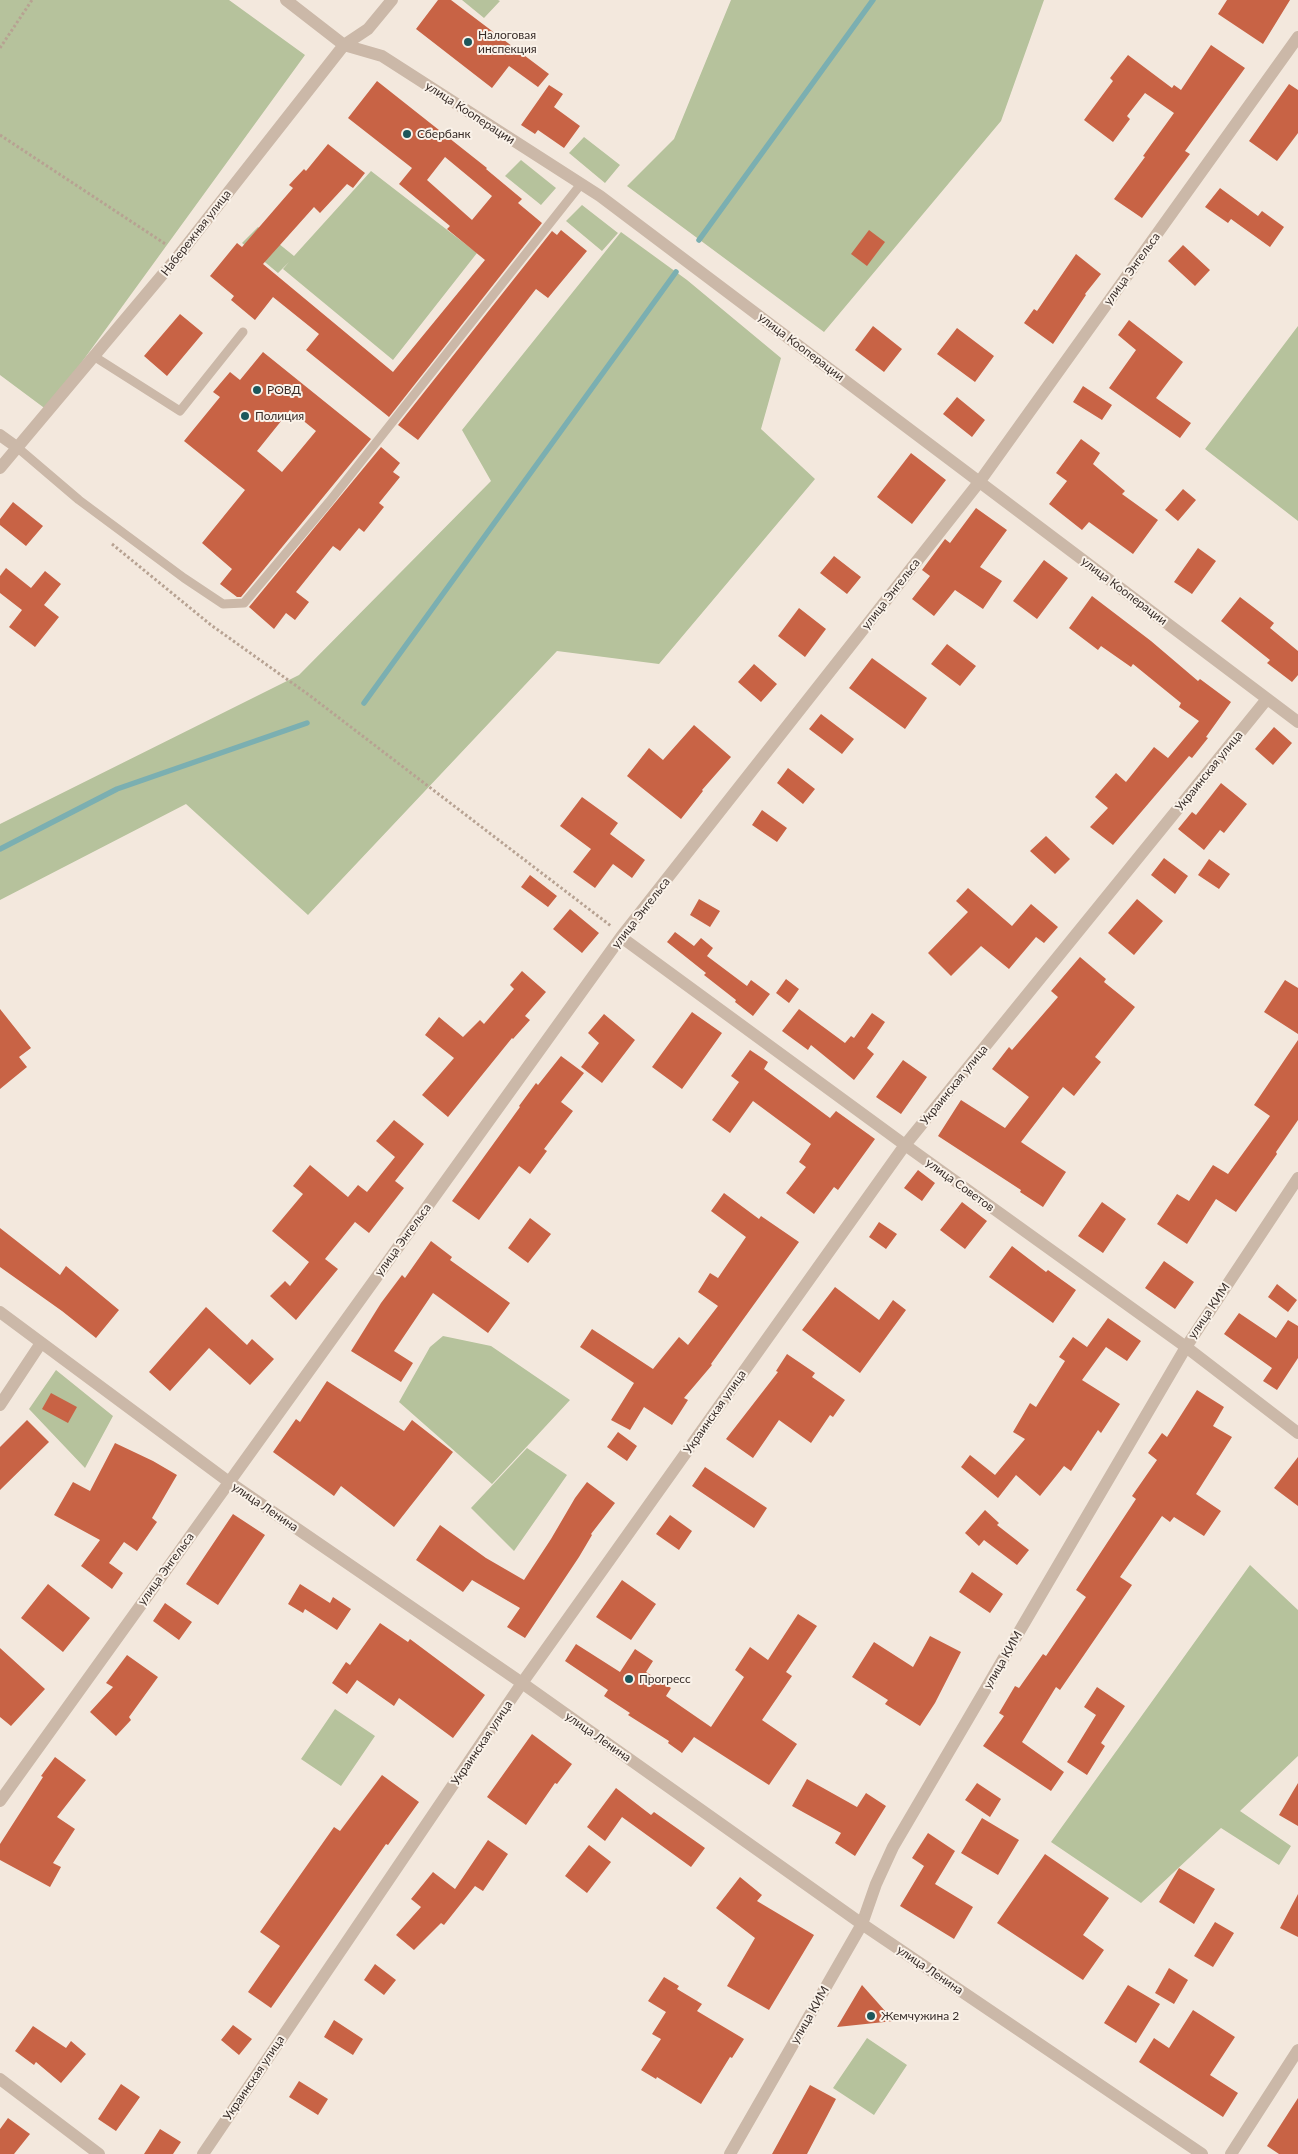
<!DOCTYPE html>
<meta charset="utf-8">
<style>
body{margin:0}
canvas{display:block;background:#f3e8dd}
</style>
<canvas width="1298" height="2154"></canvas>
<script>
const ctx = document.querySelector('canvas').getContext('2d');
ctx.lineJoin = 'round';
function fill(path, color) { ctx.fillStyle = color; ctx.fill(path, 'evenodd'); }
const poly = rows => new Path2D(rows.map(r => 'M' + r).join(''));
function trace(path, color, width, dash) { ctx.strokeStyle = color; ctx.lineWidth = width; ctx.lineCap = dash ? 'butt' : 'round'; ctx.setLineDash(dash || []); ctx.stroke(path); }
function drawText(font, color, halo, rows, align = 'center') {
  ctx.font = font + ' Lato,sans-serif'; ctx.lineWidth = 4; ctx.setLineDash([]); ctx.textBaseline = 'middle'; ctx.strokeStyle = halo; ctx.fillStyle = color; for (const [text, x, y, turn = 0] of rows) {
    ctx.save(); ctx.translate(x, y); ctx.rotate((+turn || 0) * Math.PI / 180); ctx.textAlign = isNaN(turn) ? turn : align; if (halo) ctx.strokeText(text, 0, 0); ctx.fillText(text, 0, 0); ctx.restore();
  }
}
fill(poly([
 [0,0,229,0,305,55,47,410,0,375],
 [462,0,498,0,500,1,484,18],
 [731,0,1044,0,1001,121,824,332,627,186,674,139],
 [584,137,620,165,605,183,569,153],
 [521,160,556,188,541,205,505,176],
 [371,171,477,253,393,360,283,269,289,262,278,273,242,243,258,227,294,256],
 [582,205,618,233,602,251,566,221],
 [621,232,687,280,781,358,761,429,815,479,659,664,557,651,308,915,186,804,0,900,0,824,299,675,491,481,462,430],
 [1298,326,1298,521,1205,449],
 [443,1336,491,1346,570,1400,492,1484,399,1402,430,1347],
 [56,1370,113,1416,85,1468,29,1409],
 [527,1448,567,1475,514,1551,471,1508],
 [1250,1565,1298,1610,1298,1756,1240,1811,1291,1846,1279,1865,1221,1828,1141,1903,1051,1842],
 [335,1709,375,1736,341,1786,301,1759],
 [867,2038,907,2065,874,2115,833,2088]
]), '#b6c29c');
trace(poly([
 [699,240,873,0],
 [364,703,676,272],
 [0,849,117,789,307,723]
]), '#7bafb1', 5.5);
fill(poly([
 [438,0,451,0,549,74,538,87,509,66,492,88,416,29],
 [1227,0,1290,0,1263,44,1218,14],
 [1211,45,1245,68,1185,151,1190,154,1142,218,1114,199,1145,157,1143,156,1174,113,1145,93,1127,116,1130,119,1113,142,1084,120,1113,81,1110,78,1128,55,1172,88,1174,85,1181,90],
 [377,81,487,168,486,169,522,199,518,203,542,223,389,417,306,350,319,334,273,297,255,320,231,300,234,296,210,276,237,243,242,247,293,188,289,185,304,169,306,171,328,144,365,173,353,188,347,184,320,213,314,207,263,264,393,372,485,260,447,229,450,226,399,184,412,168,348,118],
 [445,157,492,196,472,220,427,180],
 [1289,84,1298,90,1298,133,1277,161,1249,141],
 [549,85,563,94,554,107,580,126,564,148,538,130,535,134,521,125],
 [1220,188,1258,216,1262,211,1284,227,1270,247,1231,219,1228,223,1205,207],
 [561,230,587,251,548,298,536,289,418,440,398,425,552,231,557,235],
 [869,230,885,242,867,266,851,254],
 [1183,245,1210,270,1195,286,1168,261],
 [1076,254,1101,274,1085,294,1086,295,1053,344,1024,323,1034,309,1037,311],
 [180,314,203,333,167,376,144,356],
 [1129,320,1183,362,1156,398,1191,423,1180,438,1109,388,1136,350,1118,335],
 [873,326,902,349,884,372,855,350],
 [957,328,994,356,975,382,937,354],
 [263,352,371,439,241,597,237,597,220,584,232,569,202,543,245,490,184,441,220,397,213,392,230,372,240,380],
 [290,410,316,431,282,472,257,451],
 [1083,386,1112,405,1102,420,1073,402],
 [957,397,985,420,972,437,943,414],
 [1081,439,1100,453,1093,464,1125,491,1122,494,1158,520,1133,554,1089,522,1082,530,1049,504,1067,481,1056,473],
 [381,447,400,463,393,472,400,477,379,503,384,507,364,532,359,528,340,551,333,546,296,592,309,602,295,620,286,613,274,629,249,607],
 [911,453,946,480,912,524,877,497],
 [1183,489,1196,500,1178,521,1165,510],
 [13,502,43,526,26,546,0,525,0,519],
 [976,508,1007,530,980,567,1002,581,983,609,955,590,934,616,912,599,930,576,922,570,945,539,950,543],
 [1198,548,1216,561,1192,594,1174,582],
 [834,556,861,577,847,594,820,573],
 [1044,560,1068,578,1037,619,1013,601],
 [6,568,31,588,45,571,61,584,44,605,59,617,35,647,9,627,22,610,0,593,0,576],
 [1092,596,1151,641,1198,681,1200,679,1231,702,1206,737,1208,738,1192,758,1189,756,1113,845,1090,827,1108,808,1095,797,1116,773,1126,782,1154,747,1168,758,1199,721,1179,707,1181,703,1133,664,1131,667,1101,646,1098,650,1069,628],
 [1240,597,1274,623,1270,628,1298,651,1298,675,1292,682,1267,663,1270,660,1221,621],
 [799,608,826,629,805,657,778,636],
 [947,644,976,666,960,686,931,664],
 [872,658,927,698,905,729,849,688],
 [754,664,777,684,761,702,738,682],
 [821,714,854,739,842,754,809,729],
 [694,725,731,757,702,790,703,791,681,819,627,776,649,748,663,760],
 [1274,727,1292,743,1273,765,1255,749],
 [788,768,815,789,803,804,777,783],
 [1221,783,1247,804,1224,833,1220,830,1204,850,1178,829,1192,812,1196,815],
 [582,797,618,823,610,834,645,860,632,878,613,864,595,888,573,872,591,849,560,826],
 [762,810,787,828,777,842,752,825],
 [1046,836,1070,859,1055,874,1030,851],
 [1164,858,1188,876,1175,894,1151,875],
 [1209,859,1230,874,1219,889,1198,875],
 [530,875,557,896,548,907,521,887],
 [968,888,1012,926,1031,904,1058,927,1044,943,1036,937,1009,969,981,946,951,976,928,953,968,912,956,901],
 [699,899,720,911,710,927,690,915],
 [1137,899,1163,921,1134,955,1108,933],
 [570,909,599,933,582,953,553,929],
 [675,932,694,946,701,938,713,948,707,956,747,986,751,980,770,994,753,1016,735,1002,736,1000,704,975,706,973,667,942],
 [1080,957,1106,979,1104,982,1135,1007,1095,1057,1101,1062,1074,1096,1063,1087,1021,1142,1066,1172,1043,1207,1020,1192,1021,1190,938,1136,961,1100,1005,1128,1029,1097,992,1069,1009,1047,1012,1050,1058,997,1051,991],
 [522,971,546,992,525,1016,530,1020,513,1039,512,1038,448,1117,422,1095,454,1058,425,1035,439,1017,463,1037,480,1020,484,1024,514,989,510,985],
 [786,979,799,989,789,1003,776,993],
 [1285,980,1298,988,1298,1034,1264,1012],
 [0,1009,31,1048,19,1057,27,1067,0,1089],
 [799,1009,845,1043,851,1036,854,1038,872,1013,885,1022,867,1048,874,1054,854,1080,811,1045,808,1050,782,1031],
 [692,1012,722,1033,682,1089,652,1067],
 [604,1014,635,1040,602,1083,581,1067,599,1043,588,1033],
 [1298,1040,1298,1120,1276,1152,1277,1154,1236,1212,1216,1199,1187,1244,1157,1224,1177,1194,1189,1201,1213,1165,1228,1174,1270,1116,1254,1105],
 [750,1050,768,1062,764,1069,830,1118,836,1111,875,1139,838,1190,834,1187,814,1214,786,1193,806,1167,799,1162,811,1144,753,1101,730,1133,712,1120,739,1082,731,1076],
 [561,1056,584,1073,561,1102,573,1111,544,1149,547,1151,530,1174,519,1166,479,1220,452,1201,520,1107,519,1106,536,1083,538,1085],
 [903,1060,927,1077,901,1114,876,1097],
 [394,1120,424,1144,395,1181,404,1188,369,1233,355,1222,325,1259,338,1269,296,1320,270,1296,285,1281,290,1286,309,1262,272,1231,303,1194,293,1186,310,1165,348,1197,358,1185,367,1192,395,1157,376,1141],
 [918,1170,935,1183,922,1201,904,1188],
 [724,1193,759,1219,761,1216,799,1242,711,1364,712,1365,684,1398,688,1400,672,1425,644,1407,630,1430,611,1420,634,1383,580,1347,592,1329,653,1369,679,1337,688,1345,718,1306,698,1292,710,1273,718,1278,746,1237,711,1211],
 [962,1202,987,1221,965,1249,940,1230],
 [1102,1202,1126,1219,1103,1253,1078,1236],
 [530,1218,551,1234,528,1263,508,1248],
 [879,1222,897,1234,886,1249,869,1237],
 [0,1228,60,1275,66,1266,119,1310,96,1338,62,1311,0,1267],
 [431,1241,452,1257,450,1260,510,1303,488,1333,433,1293,394,1351,413,1363,401,1382,351,1351,381,1303,402,1275,405,1278],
 [1012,1246,1046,1272,1048,1270,1076,1290,1053,1323,989,1277],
 [1164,1261,1194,1282,1175,1309,1145,1288],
 [1277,1284,1297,1300,1288,1312,1268,1297],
 [835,1287,879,1320,893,1300,906,1310,860,1373,802,1330],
 [206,1307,247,1345,252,1339,274,1359,250,1385,209,1348,170,1391,149,1372],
 [1239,1313,1276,1338,1288,1320,1298,1326,1298,1358,1277,1390,1263,1381,1272,1368,1224,1334],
 [1108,1318,1141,1341,1127,1361,1106,1347,1082,1380,1120,1404,1101,1433,1098,1430,1071,1471,1064,1466,1040,1496,1016,1475,998,1498,961,1467,970,1455,995,1475,1025,1439,1013,1432,1030,1403,1036,1407,1065,1361,1059,1357,1073,1337,1087,1347],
 [787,1354,815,1373,812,1377,845,1400,833,1417,830,1415,811,1443,779,1420,753,1458,726,1439,778,1372,776,1371],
 [327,1381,404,1431,412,1420,453,1452,394,1527,341,1486,334,1496,273,1452,296,1419,300,1422],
 [1197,1390,1224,1407,1213,1426,1232,1437,1196,1494,1221,1511,1204,1536,1174,1517,1170,1522,1162,1516,1120,1577,1132,1585,1060,1690,1056,1687,1022,1742,1064,1772,1051,1791,983,1746,1004,1716,999,1713,1015,1686,1019,1688,1043,1654,1046,1656,1086,1597,1076,1590,1136,1499,1132,1496,1157,1460,1148,1453,1162,1433,1167,1437],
 [51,1393,77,1407,68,1423,42,1409],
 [27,1420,49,1442,0,1490,0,1447],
 [618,1432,637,1446,627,1461,607,1447],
 [115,1443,153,1461,177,1475,152,1518,157,1522,137,1551,124,1542,109,1563,123,1573,112,1589,81,1566,100,1540,54,1515,73,1482,90,1491],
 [1298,1457,1298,1506,1274,1488],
 [705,1467,767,1508,754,1528,692,1486],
 [587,1482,615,1503,591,1534,592,1535,579,1557,525,1638,507,1627,520,1608,472,1580,463,1592,416,1560,440,1525,486,1558,524,1580,551,1539,575,1498],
 [985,1510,999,1523,997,1525,1029,1550,1017,1565,984,1540,979,1546,965,1533],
 [233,1514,265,1535,218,1605,186,1584],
 [670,1515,692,1531,679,1550,656,1534],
 [972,1572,1003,1594,990,1613,959,1592],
 [622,1580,656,1604,631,1640,596,1617],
 [48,1584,90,1618,63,1652,21,1618],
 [300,1584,330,1603,333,1597,351,1609,337,1630,305,1609,303,1613,288,1604],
 [165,1603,192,1622,179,1640,153,1621],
 [798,1614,817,1626,786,1672,792,1676,762,1720,797,1744,769,1785,694,1737,682,1753,668,1743,669,1741,628,1715,630,1713,604,1696,608,1690,565,1661,576,1644,620,1672,635,1649,653,1661,646,1672,671,1688,666,1696,711,1727,744,1677,735,1670,750,1647,768,1660],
 [380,1623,408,1642,410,1639,485,1695,453,1738,399,1698,394,1706,357,1680,347,1694,332,1683,346,1662,350,1665],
 [930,1636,961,1652,935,1703,920,1726,885,1704,888,1700,852,1677,874,1642,913,1667],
 [0,1648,45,1689,11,1726,0,1717],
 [127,1655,158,1677,129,1717,131,1720,116,1736,90,1712,113,1687,106,1683],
 [1097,1687,1125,1706,1101,1743,1105,1746,1087,1775,1067,1762,1096,1715,1084,1707],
 [532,1734,572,1764,557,1784,555,1783,526,1825,487,1797],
 [55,1757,86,1780,57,1817,75,1829,53,1863,61,1867,50,1887,0,1860,0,1844,43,1777,41,1776],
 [382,1775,419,1802,388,1845,386,1844,271,2008,248,1992,280,1946,260,1932,334,1827,340,1831],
 [807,1779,857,1807,866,1793,886,1806,855,1856,835,1843,841,1833,792,1806],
 [977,1783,1001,1799,990,1817,965,1800],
 [1298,1783,1298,1826,1279,1815],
 [616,1788,651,1815,654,1812,705,1848,691,1867,622,1817,605,1841,587,1827],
 [982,1818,1019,1840,998,1875,961,1853],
 [928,1833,955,1851,935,1884,973,1907,954,1939,900,1906,924,1866,912,1858],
 [488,1840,508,1854,483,1891,475,1886,444,1925,441,1923,414,1950,396,1935,421,1907,411,1899,433,1872,455,1889],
 [589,1845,611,1862,587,1893,565,1876],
 [1045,1854,1109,1898,1083,1935,1104,1950,1083,1980,997,1923],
 [1179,1868,1215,1889,1194,1924,1159,1902],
 [740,1877,762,1895,757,1901,814,1935,769,2010,727,1986,755,1938,716,1908],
 [1298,1894,1298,1937,1280,1928],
 [1215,1922,1234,1933,1213,1967,1194,1956],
 [375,1964,396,1980,384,1995,364,1980],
 [1169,1968,1188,1980,1174,2004,1155,1993],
 [664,1977,679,1986,677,1989,702,2004,697,2011,744,2039,732,2058,730,2057,701,2104,657,2077,656,2079,641,2070,661,2039,652,2034,666,2012,648,2001],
 [862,1985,894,2021,837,2027],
 [1128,1985,1160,2004,1136,2043,1104,2023],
 [1193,2010,1235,2037,1210,2075,1238,2093,1223,2117,1139,2062,1154,2038,1169,2048],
 [334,2020,363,2039,353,2055,324,2037],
 [233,2025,252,2039,239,2055,221,2040],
 [33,2026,66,2048,71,2041,86,2054,61,2083,36,2062,34,2065,15,2051],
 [299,2081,328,2099,318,2115,289,2097],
 [121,2084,140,2097,116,2131,98,2119],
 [810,2085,836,2099,807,2154,772,2154],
 [1298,2098,1298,2154,1279,2154,1267,2146],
 [8,2118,30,2134,14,2154,0,2154,0,2129],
 [160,2129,181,2142,173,2154,144,2154]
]), '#c86345');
trace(poly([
 [0,48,32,0],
 [0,135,167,245],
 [112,544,211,625,309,695,611,926]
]), '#b7a292', 3, [2.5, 2.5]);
trace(poly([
 [95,357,180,411,243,332],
 [18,448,79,500,184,578,223,604,244,603,329,502,581,184]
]), '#cbb8a8', 9);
trace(poly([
 [286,0,344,45,382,56,600,196,1298,722],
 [0,435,18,448],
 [0,468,179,255,344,45,368,29,392,0],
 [621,937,905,1145,1186,1347,1298,1433],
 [0,1405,41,1343],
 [0,1801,621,937,980,481,1298,37],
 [0,2079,99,2154],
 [203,2154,522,1683,905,1145,1267,699],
 [730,2154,862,1924,876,1884,893,1847,1186,1347,1298,1178],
 [1231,2154,1298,2050]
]), '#cbb8a8', 12);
trace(poly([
 [0,1312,229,1482,522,1683,862,1924,1202,2154]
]), '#cbb8a8', 12);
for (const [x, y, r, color] of [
 [468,42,5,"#1d575b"],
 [407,134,5,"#1d575b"],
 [257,390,5,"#1d575b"],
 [245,416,5,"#1d575b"],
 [629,1679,5,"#1d575b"],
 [871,2016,5,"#1d575b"]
]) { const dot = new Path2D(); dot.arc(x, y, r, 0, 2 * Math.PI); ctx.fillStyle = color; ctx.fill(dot); trace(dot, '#faf2e9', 2); }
drawText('12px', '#382d29', '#faf2e9', [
 ["Налоговая",478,35],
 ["инспекция",478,49],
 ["Сбербанк",417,134],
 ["РОВД",267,390],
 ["Полиция",255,416],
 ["Прогресс",639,1679],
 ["Жемчужина 2",881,2016]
], 'left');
drawText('12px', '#382d29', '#faf2e9', [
 ["улица Кооперации",470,113,33],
 ["Набережная улица",196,233,-52],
 ["улица Энгельса",1132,269,-54],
 ["улица Кооперации",801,347,37],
 ["улица Кооперации",1124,591,37],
 ["улица Энгельса",891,594,-52],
 ["Украинская улица",1209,771,-51],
 ["улица Энгельса",641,913,-52],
 ["Украинская улица",954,1085,-51],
 ["улица Советов",960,1185,36],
 ["улица Энгельса",403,1240,-54],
 ["улица КИМ",1209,1311,-56],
 ["Украинская улица",715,1412,-55],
 ["улица Ленина",265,1507,34],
 ["улица Энгельса",166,1569,-54],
 ["улица КИМ",1003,1660,-60],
 ["улица Ленина",598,1737,35],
 ["Украинская улица",482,1743,-56],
 ["улица Ленина",930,1970,34],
 ["улица КИМ",810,2015,-60],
 ["Украинская улица",254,2078,-56]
]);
</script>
